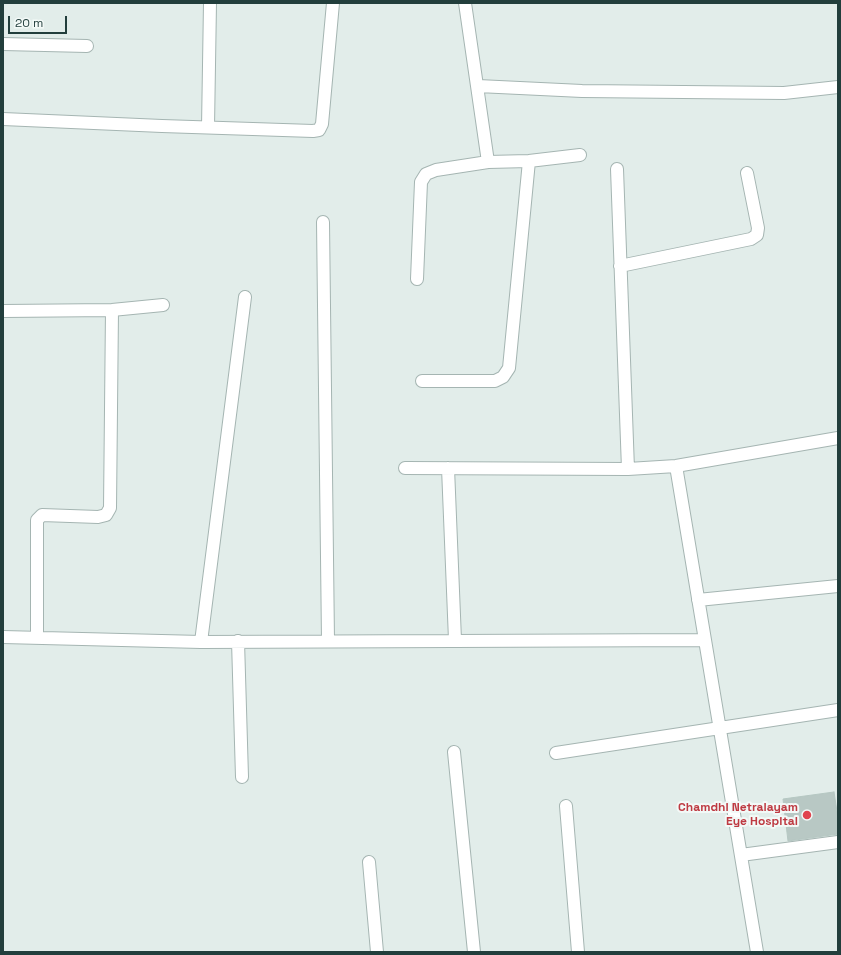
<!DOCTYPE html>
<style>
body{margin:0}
#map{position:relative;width:841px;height:955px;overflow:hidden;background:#e2edea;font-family:"Space Grotesk",sans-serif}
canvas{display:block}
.frame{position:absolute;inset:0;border:4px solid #223e3c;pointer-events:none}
.scale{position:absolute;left:8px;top:16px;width:59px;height:18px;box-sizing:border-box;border:2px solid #223e3c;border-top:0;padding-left:5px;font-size:12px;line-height:14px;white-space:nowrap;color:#223e3c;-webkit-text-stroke:3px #f3f9f7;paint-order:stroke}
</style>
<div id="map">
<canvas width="841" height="955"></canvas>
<div class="frame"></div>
<div class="scale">20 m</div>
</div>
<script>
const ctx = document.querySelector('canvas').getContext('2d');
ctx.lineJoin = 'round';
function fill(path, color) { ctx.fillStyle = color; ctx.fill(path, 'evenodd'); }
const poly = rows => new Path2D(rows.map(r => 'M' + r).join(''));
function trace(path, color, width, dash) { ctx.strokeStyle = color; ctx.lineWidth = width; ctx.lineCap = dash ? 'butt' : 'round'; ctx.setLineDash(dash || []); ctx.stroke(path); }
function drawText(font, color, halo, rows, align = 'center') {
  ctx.font = font + ' "Space Grotesk",sans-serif'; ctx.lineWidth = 4; ctx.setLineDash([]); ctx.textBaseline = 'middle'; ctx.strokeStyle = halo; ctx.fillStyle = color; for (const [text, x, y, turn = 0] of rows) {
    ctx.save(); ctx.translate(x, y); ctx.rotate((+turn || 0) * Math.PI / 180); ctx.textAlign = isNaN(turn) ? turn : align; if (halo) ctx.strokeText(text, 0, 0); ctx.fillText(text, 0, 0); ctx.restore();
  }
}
const building = poly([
 [834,792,838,818,838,834,788,841,783,799,834,792]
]);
fill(building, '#b8c8c4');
trace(building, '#b5c7c2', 1);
const street = poly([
 [465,3,488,162],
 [3,44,87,46],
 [478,86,582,91,784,93,838,87],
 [3,119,162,126,313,131,319,130,322,124,333,3],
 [208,127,210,3],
 [617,169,628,469],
 [323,222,328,640],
 [620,266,751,239,757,235,758,228,747,173],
 [417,279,421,182,426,174,436,170,488,162,529,161,580,155],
 [3,311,112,310,163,305],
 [422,381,495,381,503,377,509,368,529,161],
 [676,466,757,952],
 [405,468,628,469,676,466,838,438],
 [448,468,455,640],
 [698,600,838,586],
 [3,637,201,642,705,640],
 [37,638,37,520,42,515,98,517,106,515,110,508,112,310],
 [238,641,242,777],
 [201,642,245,297],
 [454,752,474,952],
 [556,753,838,710],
 [566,806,578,952],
 [741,855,838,842],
 [369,862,377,952]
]);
trace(street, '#a5b5b2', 14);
trace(street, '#fff', 12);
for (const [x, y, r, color] of [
 [807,815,5,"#e0444e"]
]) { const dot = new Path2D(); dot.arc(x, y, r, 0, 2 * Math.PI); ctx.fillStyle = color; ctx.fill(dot); trace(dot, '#f3f9f7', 1.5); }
drawText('bold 12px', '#be3a42', '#f3f9f7', [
 ["Chamdhi Netralayam",798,808],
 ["Eye Hospital",798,822]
], 'right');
</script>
